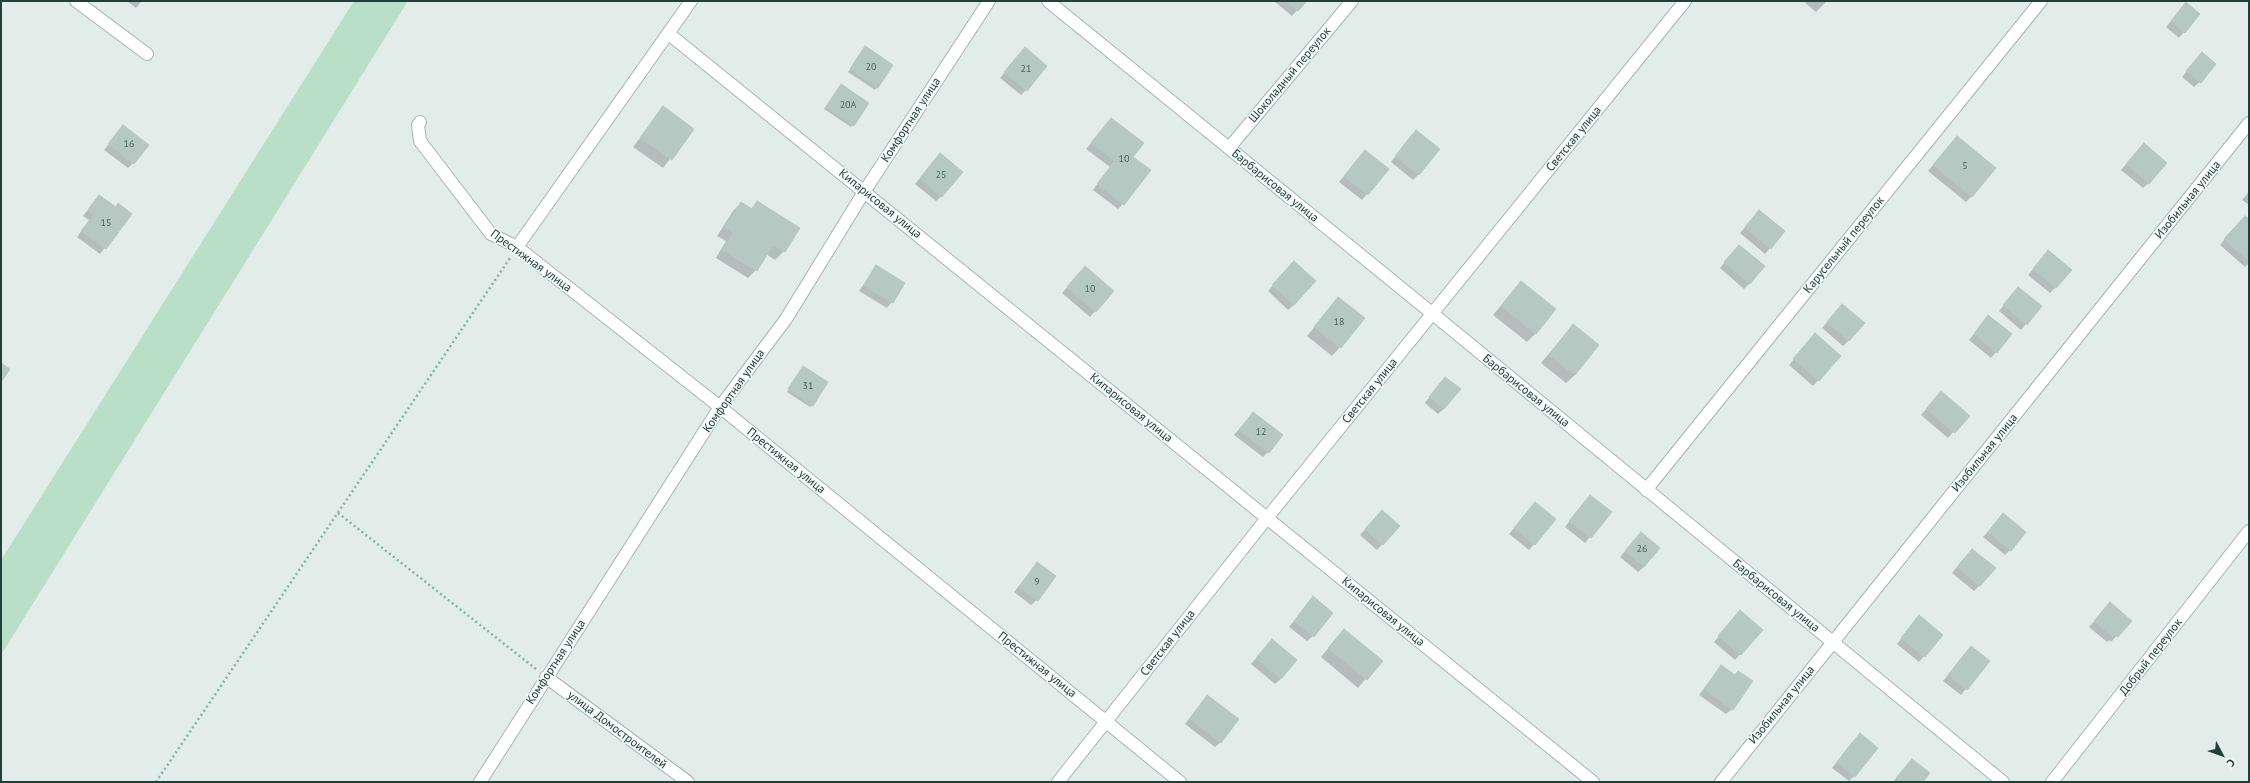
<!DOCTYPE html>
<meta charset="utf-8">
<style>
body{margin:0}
#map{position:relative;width:2250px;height:783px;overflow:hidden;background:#e2edea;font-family:"PT Sans",sans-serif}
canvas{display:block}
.frame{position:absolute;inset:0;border:2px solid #213f3b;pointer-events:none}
.north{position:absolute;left:2202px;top:735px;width:40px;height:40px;-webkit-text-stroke:3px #f3f9f7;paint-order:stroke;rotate:131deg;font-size:11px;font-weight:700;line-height:16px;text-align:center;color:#213f3b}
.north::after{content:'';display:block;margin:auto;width:14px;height:18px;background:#213f3b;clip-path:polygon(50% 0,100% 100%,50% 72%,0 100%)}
</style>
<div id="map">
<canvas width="2250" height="783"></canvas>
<div class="frame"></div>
<div class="north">С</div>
</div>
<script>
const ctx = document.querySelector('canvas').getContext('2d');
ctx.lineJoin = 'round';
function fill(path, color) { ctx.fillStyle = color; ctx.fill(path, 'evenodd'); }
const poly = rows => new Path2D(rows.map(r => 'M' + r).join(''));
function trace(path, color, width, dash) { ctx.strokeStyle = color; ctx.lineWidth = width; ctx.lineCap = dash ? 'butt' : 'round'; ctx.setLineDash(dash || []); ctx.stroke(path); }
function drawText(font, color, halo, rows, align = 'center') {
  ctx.font = font + ' "PT Sans",sans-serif'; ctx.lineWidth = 3; ctx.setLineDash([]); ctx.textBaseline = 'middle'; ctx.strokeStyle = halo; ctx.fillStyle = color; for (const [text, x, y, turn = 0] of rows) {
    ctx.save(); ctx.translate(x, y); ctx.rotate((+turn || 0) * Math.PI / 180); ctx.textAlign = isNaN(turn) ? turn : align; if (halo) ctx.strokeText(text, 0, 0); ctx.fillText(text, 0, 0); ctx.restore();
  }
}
fill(poly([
 [354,1,408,1,1,655,1,560]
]), '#badfc9');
fill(poly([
 [127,1,142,1,136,8],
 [1274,1,1305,1,1292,16],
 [1803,1,1827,1,1816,12],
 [2181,9,2199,14,2179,38,2166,27],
 [865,48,877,87,875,90,848,72],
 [1025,48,1026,90,1021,95,1000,78],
 [2197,59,2200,82,2194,87,2182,77],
 [839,88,853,125,851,127,824,109],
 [663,108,693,129,663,168,633,147],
 [1111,119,1132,157,1123,204,1118,209,1093,190,1110,167,1086,149],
 [118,132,133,163,128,168,104,150],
 [1411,136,1419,174,1413,180,1391,162],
 [1957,137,1972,196,1966,202,1928,171],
 [2144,144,2149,183,2143,188,2121,170],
 [1365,152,1387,170,1362,200,1339,182],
 [935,160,942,196,936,201,915,184],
 [2249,192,2249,205,2242,200],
 [99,196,115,208,118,204,131,214,100,254,77,237,89,220,83,216],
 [757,202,798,228,784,251,775,260,766,254,756,270,748,278,716,258,726,241,717,236,733,211,741,203,751,209],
 [1754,217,1770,248,1765,254,1740,233],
 [2249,221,2249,263,2245,267,2220,245,2239,222],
 [1733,252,1750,283,1744,289,1720,268],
 [2043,257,2056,287,2050,293,2028,275],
 [876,267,892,302,887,308,859,291],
 [1289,268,1294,305,1288,310,1268,291],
 [1080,273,1113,291,1090,317,1062,293],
 [1521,282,1536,333,1527,342,1493,315],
 [2013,294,2026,324,2021,330,1999,311],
 [1338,298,1340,347,1332,356,1307,336],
 [1842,305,1849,340,1843,346,1822,328],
 [1983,322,1996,352,1991,358,1969,340],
 [1573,325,1575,375,1566,383,1541,363],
 [1810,340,1840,356,1813,386,1789,365],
 [801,369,812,405,810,407,787,392],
 [1440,384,1444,409,1438,414,1425,403],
 [1936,398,1968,416,1948,438,1921,415],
 [1253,413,1268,452,1263,457,1234,435],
 [1585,501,1610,512,1585,543,1565,527],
 [1530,509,1555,519,1529,550,1509,534],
 [2003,515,2010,550,2005,555,1983,537],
 [1377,516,1399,526,1377,550,1360,535],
 [1641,533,1644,567,1638,572,1620,557],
 [1967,555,1980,585,1974,591,1952,573],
 [1037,564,1037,600,1031,605,1014,592],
 [1313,598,1313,636,1307,641,1289,627],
 [2105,609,2131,621,2111,642,2109,640,2107,642,2089,627],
 [1735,617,1762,630,1735,660,1714,642],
 [1914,622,1924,656,1919,662,1897,644],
 [1336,639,1381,661,1358,688,1321,657],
 [1272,640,1281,679,1275,684,1251,664],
 [1966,653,1988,661,1961,695,1943,681],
 [1721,666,1732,709,1726,714,1699,695],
 [1202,702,1221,742,1215,747,1185,724],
 [1854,740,1854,776,1849,781,1832,768],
 [1907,765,1922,782,1893,782]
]), '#0003');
const building = poly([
 [1285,1,1307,1,1298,11,1285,1],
 [2186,2,2200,14,2185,33,2171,21,2186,2],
 [865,46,893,65,878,88,850,69,865,46],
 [1025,47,1047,66,1027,91,1004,72,1025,47],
 [2202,52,2216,64,2201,83,2186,71,2202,52],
 [841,84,869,103,854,126,826,107,841,84],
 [663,106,694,129,672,160,640,138,663,106],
 [1111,118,1144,143,1133,157,1151,170,1124,205,1097,184,1115,161,1091,143,1111,118],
 [123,125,149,145,134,164,108,144,123,125],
 [1416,130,1440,149,1419,175,1395,156,1416,130],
 [1957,136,1996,168,1972,197,1933,165,1957,136],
 [2144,143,2167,163,2149,184,2126,164,2144,143],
 [1365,150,1389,169,1368,195,1344,176,1365,150],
 [940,153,963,172,942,197,920,178,940,153],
 [99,195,116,207,118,203,132,214,106,249,81,231,94,215,88,210,99,195],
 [757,201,800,228,785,252,773,245,757,271,723,250,733,233,725,227,741,202,752,209,757,201],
 [1759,210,1785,231,1771,249,1745,227,1759,210],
 [2245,216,2249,219,2249,261,2224,239,2245,216],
 [1739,245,1765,266,1750,284,1724,262,1739,245],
 [2048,250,2072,270,2056,288,2033,269,2048,250],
 [1294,261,1316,281,1294,305,1272,285,1294,261],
 [876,265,905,283,893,303,864,285,876,265],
 [1085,266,1114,291,1096,312,1067,287,1085,266],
 [1521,281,1556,309,1536,334,1501,306,1521,281],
 [2018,287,2042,306,2027,325,2003,305,2018,287],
 [1338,297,1365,318,1341,348,1314,327,1338,297],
 [1842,304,1865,323,1849,341,1827,322,1842,304],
 [1988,315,2012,334,1997,353,1974,334,1988,315],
 [1573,324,1599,345,1575,375,1549,355,1573,324],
 [1815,333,1841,356,1819,381,1793,359,1815,333],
 [1,363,10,369,1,382,1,363],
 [803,366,828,382,813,406,788,389,803,366],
 [1445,377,1461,389,1444,409,1429,397,1445,377],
 [1941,391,1970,416,1955,433,1926,409,1941,391],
 [1253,412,1283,435,1269,453,1239,430,1253,412],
 [1590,495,1612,512,1591,538,1569,521,1590,495],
 [1535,502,1556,519,1535,545,1514,528,1535,502],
 [1382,510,1400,526,1383,545,1365,529,1382,510],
 [2003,513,2026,532,2011,551,1988,532,2003,513],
 [1641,532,1660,548,1644,567,1625,551,1641,532],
 [1972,549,1996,568,1980,586,1957,567,1972,549],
 [1037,562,1056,576,1038,601,1019,587,1037,562],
 [1313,596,1333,613,1314,637,1294,621,1313,596],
 [2110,602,2132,621,2118,637,2115,635,2113,637,2094,621,2110,602],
 [1740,610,1763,630,1741,655,1718,636,1740,610],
 [1919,615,1943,635,1925,657,1901,638,1919,615],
 [1344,629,1383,661,1367,680,1328,648,1344,629],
 [1272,639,1297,660,1281,679,1256,658,1272,639],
 [1971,646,1990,661,1967,690,1948,675,1971,646],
 [1721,665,1735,675,1738,671,1753,681,1733,710,1704,689,1721,665],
 [1207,695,1239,719,1221,743,1190,719,1207,695],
 [1860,733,1878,748,1855,777,1837,762,1860,733],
 [1912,759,1930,773,1923,782,1900,782,1896,778,1912,759]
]);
fill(building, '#b7c8c3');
trace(building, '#b4c7c2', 1);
const minor = poly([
 [76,1,147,54],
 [1048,1,1433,314,2003,782],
 [669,34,1593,782],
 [420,122,418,125,420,141,491,234,517,247,720,407,1180,782],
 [1229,148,1352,1],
 [517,247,691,1],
 [1646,490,2041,1],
 [546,677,688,782],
 [480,782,720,407,786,319,864,192,989,1],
 [1058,782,1267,518,1685,1],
 [1721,782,2249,123],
 [2052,782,2249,531]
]);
trace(minor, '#a4b5b2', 14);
trace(poly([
 [338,513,536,669],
 [156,782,510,258]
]), '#81b2aa', 2.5, [2, 3]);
trace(minor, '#fff', 12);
drawText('10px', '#46615d', null, [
 ["20",871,67],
 ["21",1026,69],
 ["20А",848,105],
 ["16",129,144],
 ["10",1124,159],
 ["5",1965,166],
 ["25",941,175],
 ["15",106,223],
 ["10",1090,289],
 ["18",1339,322],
 ["31",808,386],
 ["12",1261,432],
 ["26",1642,549],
 ["9",1037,582]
]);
drawText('12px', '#213f3b', '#f3f9f7', [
 ["Шоколадный переулок",1290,75,-50],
 ["Комфортная улица",911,120,-57],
 ["Светская улица",1574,139,-51],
 ["Барбарисовая улица",1275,186,39],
 ["Изобильная улица",2188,200,-51],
 ["Кипарисовая улица",880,204,39],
 ["Карусельный переулок",1844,245,-51],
 ["Престижная улица",531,261,36],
 ["Комфортная улица",734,391,-55],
 ["Светская улица",1370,391,-51],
 ["Барбарисовая улица",1526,391,39],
 ["Кипарисовая улица",1131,408,39],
 ["Изобильная улица",1985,453,-51],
 ["Престижная улица",786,461,39],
 ["Барбарисовая улица",1776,596,39],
 ["Кипарисовая улица",1383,612,39],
 ["Светская улица",1168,643,-52],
 ["Добрый переулок",2151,657,-52],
 ["Комфортная улица",556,662,-57],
 ["Престижная улица",1037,665,39],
 ["Изобильная улица",1782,705,-51],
 ["улица Домостроителей",617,730,37]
]);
</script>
